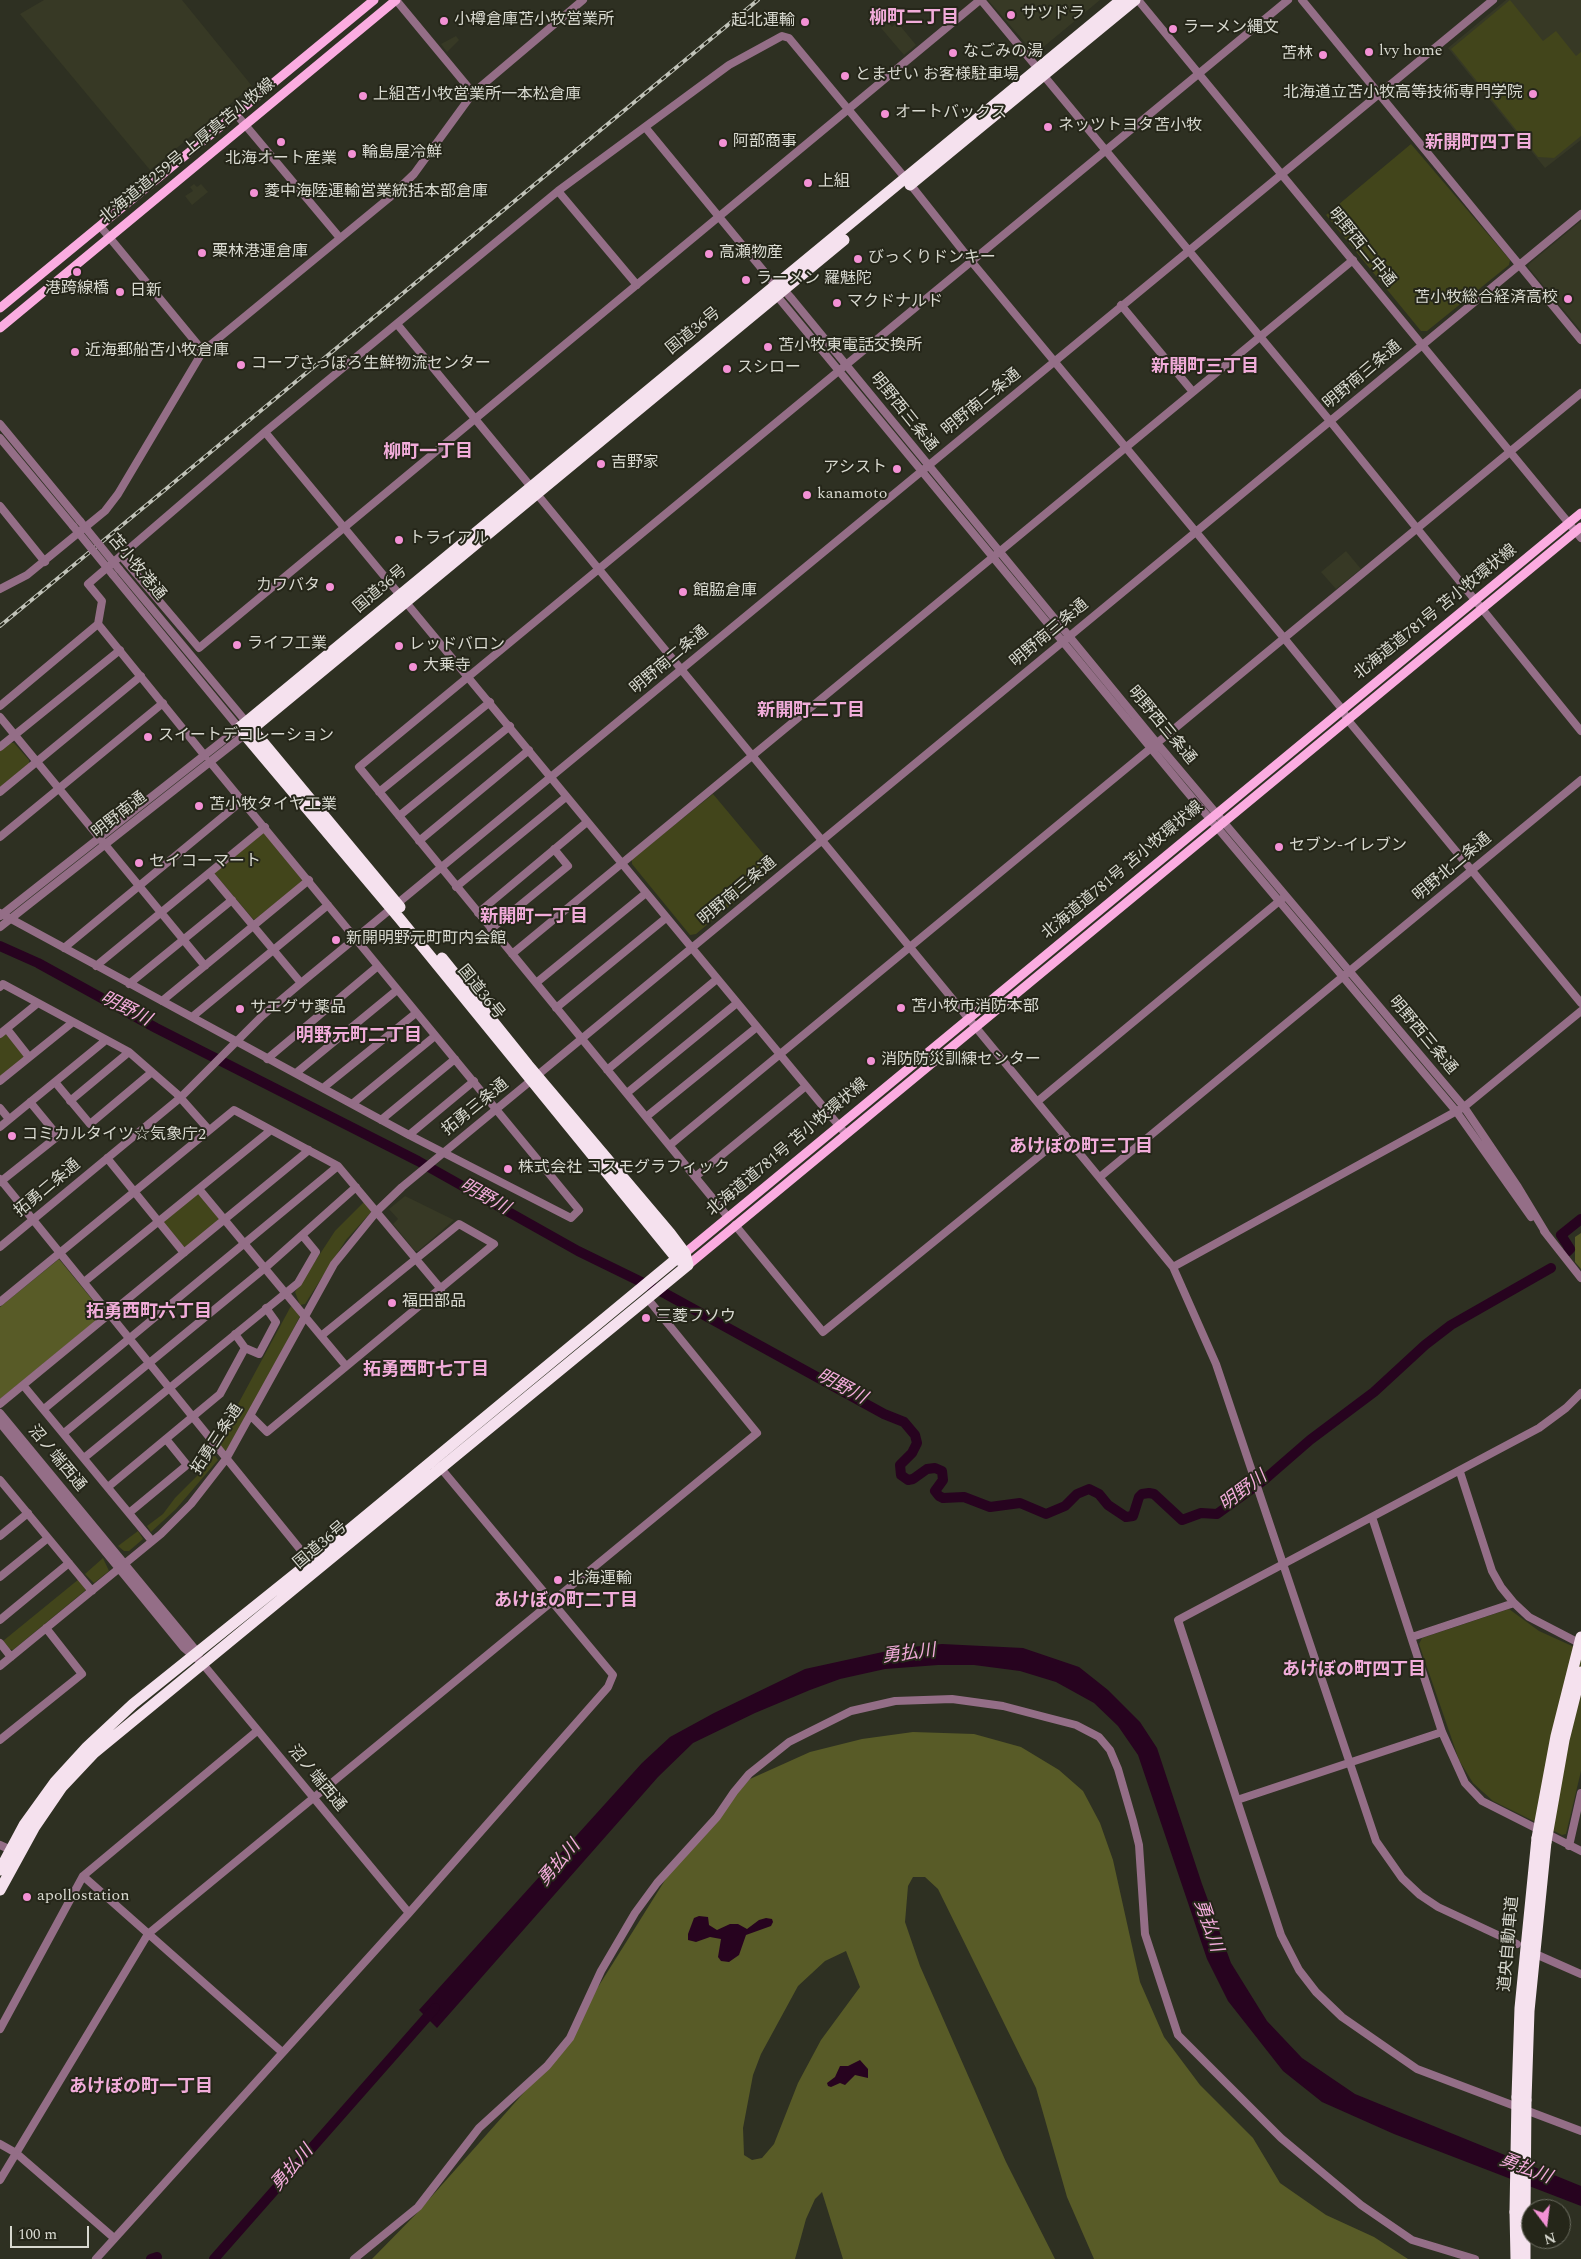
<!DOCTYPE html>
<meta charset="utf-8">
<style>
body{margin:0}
#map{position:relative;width:1581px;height:2259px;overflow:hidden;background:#2e3022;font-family:Spectral,serif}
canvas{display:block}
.north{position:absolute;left:1521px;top:2199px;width:50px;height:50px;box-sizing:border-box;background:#252619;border:1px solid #6d6e62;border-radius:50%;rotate:165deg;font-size:14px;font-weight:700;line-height:20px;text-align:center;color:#d8d9d0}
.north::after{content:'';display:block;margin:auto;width:18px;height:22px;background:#f391d5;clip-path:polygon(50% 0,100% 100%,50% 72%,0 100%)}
.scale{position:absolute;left:10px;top:2226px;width:79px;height:22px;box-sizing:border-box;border:2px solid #d8d9d0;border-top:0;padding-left:6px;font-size:15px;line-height:18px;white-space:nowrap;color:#d8d9d0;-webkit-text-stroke:4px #252619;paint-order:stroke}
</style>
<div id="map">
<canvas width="1581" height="2259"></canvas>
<div class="north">N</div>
<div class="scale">100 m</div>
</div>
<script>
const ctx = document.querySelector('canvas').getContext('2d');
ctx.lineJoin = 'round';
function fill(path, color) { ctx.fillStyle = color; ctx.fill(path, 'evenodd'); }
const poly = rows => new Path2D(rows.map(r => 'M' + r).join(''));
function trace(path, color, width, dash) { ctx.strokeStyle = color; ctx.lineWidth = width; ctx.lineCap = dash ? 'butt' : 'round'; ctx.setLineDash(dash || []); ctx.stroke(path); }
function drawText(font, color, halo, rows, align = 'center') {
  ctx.font = font + ' Spectral,"Noto Sans JP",serif'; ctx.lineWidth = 4; ctx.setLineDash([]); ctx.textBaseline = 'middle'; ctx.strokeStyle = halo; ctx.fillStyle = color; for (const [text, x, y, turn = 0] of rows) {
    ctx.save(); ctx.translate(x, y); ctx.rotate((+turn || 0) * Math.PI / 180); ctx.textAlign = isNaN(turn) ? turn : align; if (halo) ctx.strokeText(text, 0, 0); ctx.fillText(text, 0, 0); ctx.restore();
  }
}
fill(poly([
 [44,0,182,0,252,86,150,170,20,14],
 [988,0,1100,0,1035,54],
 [1506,0,1581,0,1581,140,1545,168,1448,48],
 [888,22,892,27,897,22,916,45,904,55,881,28],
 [456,36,459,40,447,52,441,44],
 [194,184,197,187,201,184,208,192,192,205,185,196,193,191,190,187],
 [1581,221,1581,331,1528,267,1529,264],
 [1346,551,1361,569,1336,589,1321,572],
 [405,1196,454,1220,418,1251,415,1251,393,1224,398,1219,389,1209]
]), '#373925');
fill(poly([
 [1510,0,1543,41,1556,31,1576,56,1581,52,1581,136,1554,158,1538,157,1451,49],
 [1411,144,1510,260,1509,265,1427,331,1421,331,1326,215],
 [10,743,14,743,29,760,29,764,0,787,0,751],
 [713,794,775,868,696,934,690,935,632,864,632,859],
 [264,832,304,881,254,920,214,873],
 [5,1032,26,1056,0,1078,0,1036],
 [199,1192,221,1220,184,1250,162,1222],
 [364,1202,372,1211,346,1240,305,1304,300,1305,295,1292,335,1231],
 [291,1306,298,1311,300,1316,252,1409,226,1451,222,1450,217,1443],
 [212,1451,218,1460,176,1509,151,1532,147,1526,163,1514,175,1498,197,1476],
 [138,1531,143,1539,129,1551,124,1551,118,1546],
 [103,1558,109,1571,94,1583,85,1574],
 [79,1579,87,1589,13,1650,9,1649,3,1641],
 [1509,1609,1539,1631,1581,1650,1581,1771,1566,1834,1562,1835,1493,1801,1473,1783,1459,1760,1419,1644,1422,1638]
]), '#42451b');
fill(poly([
 [1581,1233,1581,1269,1575,1262,1575,1237],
 [59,1259,104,1314,0,1399,0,1307],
 [913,1732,974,1734,1021,1747,1059,1770,1083,1791,1100,1823,1113,1860,1140,1982,1164,2037,1200,2085,1253,2138,1280,2183,1326,2215,1374,2237,1408,2259,1094,2259,1067,2197,1036,2088,938,1889,925,1877,913,1877,908,1886,905,1922,920,1966,1006,2162,1055,2259,843,2259,822,2192,815,2199,806,2219,795,2259,372,2259,416,2214,551,2062,672,1869,712,1820,750,1779,810,1752,862,1739],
 [846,1951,860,1987,821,2040,798,2083,774,2144,762,2158,752,2160,744,2155,743,2128,753,2075,761,2054,798,1986,825,1961]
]), '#585b27');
fill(poly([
 [942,1644,1023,1648,1079,1667,1108,1690,1140,1722,1157,1748,1202,1884,1231,1963,1267,2021,1302,2058,1355,2094,1581,2186,1581,2206,1394,2134,1322,2102,1283,2071,1228,2001,1207,1959,1138,1755,1118,1726,1094,1703,1056,1682,1020,1671,974,1665,938,1665,885,1669,840,1679,810,1690,755,1713,693,1743,658,1777,437,2028,419,2010,642,1763,670,1737,714,1713,805,1669,901,1648],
 [699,1916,708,1917,709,1925,717,1930,730,1924,738,1924,747,1929,759,1920,766,1918,772,1919,773,1922,771,1926,746,1935,739,1955,729,1962,721,1961,718,1957,721,1939,710,1937,696,1942,688,1940,688,1934,694,1918],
 [860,2060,868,2069,868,2078,855,2075,845,2085,840,2083,831,2087,828,2086,827,2083,835,2077,840,2066,848,2066]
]), '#27031f');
trace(poly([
 [0,946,38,963,156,1028,418,1161,578,1251,666,1294,884,1414,904,1422,915,1435,917,1443,912,1453,900,1465,901,1475,908,1480,913,1479,927,1469,935,1468,942,1471,943,1480,935,1491,939,1496,943,1498,964,1497,990,1507,1020,1503,1046,1514,1065,1506,1077,1494,1089,1489,1099,1494,1108,1505,1126,1517,1133,1516,1139,1497,1142,1494,1149,1493,1154,1494,1182,1520,1201,1513,1217,1514,1264,1480,1310,1440,1374,1392,1425,1345,1451,1325,1551,1268],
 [1567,1252,1570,1249,1561,1235,1581,1219],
 [151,2259,157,2257],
 [214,2259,435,2008]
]), '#27031f', 10);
trace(poly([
 [396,0,473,93],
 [981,0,1330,421,1581,731],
 [1138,0,1581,538],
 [1302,0,1581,340],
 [236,114,340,238],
 [645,127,776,286,784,290,792,299,1156,742,1464,1107,1518,1187,1547,1235],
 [558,191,637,285],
 [100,226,203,351],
 [776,291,777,296,1183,787,1456,1111,1531,1217],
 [1121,305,1193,392],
 [397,324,1173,1267,1216,1364,1376,1841,1402,1878,1420,1895,1438,1907,1517,1944],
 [0,424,80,521],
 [265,432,845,1133],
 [0,438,73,526],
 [0,506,45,562],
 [121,556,199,648,980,0],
 [119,569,248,724],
 [0,589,27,575,105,511,118,494,203,351,389,198,414,174,473,93,583,0],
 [98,624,205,756],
 [0,706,98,624,102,601,88,584,265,432,558,191,729,65,782,36,789,38,906,179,971,261,1284,638,1342,709,1347,719,1581,1003],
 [0,717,205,966],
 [0,747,120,650],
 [0,792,141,676],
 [379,792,490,702],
 [399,816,510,726],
 [0,837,163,703],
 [419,841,529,750],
 [209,873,301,983],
 [456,887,566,797],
 [0,913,409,1135,571,1218,579,1210,210,762],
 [478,913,587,822],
 [0,916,239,728,113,575],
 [0,927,248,732],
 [491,929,568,866,554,849],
 [64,948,243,800],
 [512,954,1353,260],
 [96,966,265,827],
 [536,983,646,893],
 [129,984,232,900],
 [0,987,3,984,129,1052,177,1094,209,1130],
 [162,1001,309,880],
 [556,1008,666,918],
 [192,1017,328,905],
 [7,1029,29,1057],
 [0,1034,38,1003],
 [267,1059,378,966],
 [607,1070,717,979],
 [296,1073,397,990],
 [0,1081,73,1022],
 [55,1082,90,1124,152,1072],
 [323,1088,416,1013],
 [627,1093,737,1003],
 [70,1101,129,1052],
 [1038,1101,1283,898],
 [352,1104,435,1036],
 [0,1108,9,1119],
 [646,1117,757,1027],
 [381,1120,455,1059],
 [0,1127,106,1040],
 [409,1135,474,1081],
 [670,1145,1581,393],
 [107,1158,184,1253],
 [695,1177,806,1086],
 [1100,1177,1581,780],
 [0,1179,312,1564],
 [0,1182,58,1136,30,1102],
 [199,1189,346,1366],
 [728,1217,359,767,1288,0],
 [735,1225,823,1332,1065,1135],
 [1544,1231,1581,1278],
 [0,1247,180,1098,262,1016,301,983,1493,0],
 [1173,1267,1464,1107,1581,1011],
 [84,1282,271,1130],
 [0,1302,234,1110,338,1166,441,1289],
 [235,1334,245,1348,259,1354,276,1322,266,1308],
 [23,1385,152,1541],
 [1581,1393,1566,1408,1539,1428,1178,1620,1281,1935,1299,1970,1316,1992,1342,2017,1417,2069,1581,2131],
 [0,1404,309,1150],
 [44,1409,338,1166],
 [0,1413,199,1654],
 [251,1416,267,1432,494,1244,459,1224,321,1336],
 [0,1423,184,1648,202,1663,409,1913],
 [64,1433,265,1268,356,1187],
 [84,1458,298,1283,316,1252,302,1235],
 [1460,1472,1492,1571,1501,1587,1514,1603,1529,1617,1581,1644],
 [0,1480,92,1591],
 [108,1487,220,1394,245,1348],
 [129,1513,187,1465,166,1439],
 [1372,1517,1442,1732,1465,1783,1482,1801,1581,1851],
 [0,1536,28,1513],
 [0,1577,48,1538],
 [0,1620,69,1563],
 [1412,1637,1514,1603],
 [0,1643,11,1657],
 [0,1666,161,1534,191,1504,226,1459,334,1264,377,1211,402,1187,1581,214],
 [0,1740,82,1674,46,1628],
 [1237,1800,1442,1732],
 [0,1845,11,1850],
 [1569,1846,1581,1793],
 [83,1876,282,2052],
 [1540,1956,1581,1974],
 [0,2029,83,1876,257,1731],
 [0,2144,16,2153,114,2238],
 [0,2180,148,1934,757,1433,647,1298],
 [96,2259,409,1913,608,1687,613,1675,439,1466],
 [354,2259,418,2207,479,2128,547,2066,570,2038,601,1971,635,1913,657,1883,717,1817,734,1792,749,1774,789,1742,851,1711,895,1701,952,1699,1003,1706,1045,1717,1076,1725,1099,1737,1110,1750,1118,1769,1133,1821,1139,1845,1145,1934,1178,2035,1281,2138,1361,2205,1412,2240,1475,2259]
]), '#946e87', 8);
trace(poly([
 [0,308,374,0],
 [0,328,396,0],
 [685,1253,1581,513],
 [688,1265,1581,527]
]), '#fbace1', 9);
trace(poly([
 [910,185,1135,0],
 [400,907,252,729,844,240],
 [442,958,528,1065,670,1233,685,1253,688,1265],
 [688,1265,677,1259,400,919,239,728,1121,0],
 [0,1870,24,1825,55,1782,87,1747,133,1704,310,1562,681,1255],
 [0,1890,34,1828,62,1787,94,1753,688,1265],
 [1517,2097,1520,2008,1537,1838],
 [1526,2100,1529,2011,1546,1842],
 [1515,2212,1516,2259],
 [1525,2215,1525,2259]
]), '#f5e1ee', 11);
const rail = poly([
 [0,626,758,0]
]);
trace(rail, '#c1c3b9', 4);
trace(rail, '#252619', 2, [5.5]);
trace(poly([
 [80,521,119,569],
 [73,526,113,575]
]), '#946e87', 8);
trace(poly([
 [1537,1838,1556,1736,1581,1637],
 [1546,1842,1564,1740,1581,1672],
 [1515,2212,1517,2097],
 [1525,2215,1526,2100]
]), '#f5e1ee', 11);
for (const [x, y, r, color] of [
 [1011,15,5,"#f391d5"],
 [444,21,5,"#f391d5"],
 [805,22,5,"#f391d5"],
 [1173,29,5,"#f391d5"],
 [1369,52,5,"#f391d5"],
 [953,53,5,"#f391d5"],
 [1323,55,5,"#f391d5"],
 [845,76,5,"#f391d5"],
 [1533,94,5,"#f391d5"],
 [363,96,5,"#f391d5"],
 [885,114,5,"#f391d5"],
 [1048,127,5,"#f391d5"],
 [281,142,5,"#f391d5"],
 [723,143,5,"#f391d5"],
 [352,154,5,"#f391d5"],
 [808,183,5,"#f391d5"],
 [254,193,5,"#f391d5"],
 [202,253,5,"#f391d5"],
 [709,254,5,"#f391d5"],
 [858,259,5,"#f391d5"],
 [77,272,5,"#f391d5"],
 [746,280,5,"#f391d5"],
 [120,292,5,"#f391d5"],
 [1568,299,5,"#f391d5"],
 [837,303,5,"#f391d5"],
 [768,347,5,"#f391d5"],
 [75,352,5,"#f391d5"],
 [241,365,5,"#f391d5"],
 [727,369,5,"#f391d5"],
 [601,464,5,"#f391d5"],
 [897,469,5,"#f391d5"],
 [807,495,5,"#f391d5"],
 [399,540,5,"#f391d5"],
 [330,587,5,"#f391d5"],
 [683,592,5,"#f391d5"],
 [237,645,5,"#f391d5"],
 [399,646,5,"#f391d5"],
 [413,667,5,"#f391d5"],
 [148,737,5,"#f391d5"],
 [199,806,5,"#f391d5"],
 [1279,847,5,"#f391d5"],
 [139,863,5,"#f391d5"],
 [336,940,5,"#f391d5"],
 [901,1008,5,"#f391d5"],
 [240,1009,5,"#f391d5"],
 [871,1061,5,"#f391d5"],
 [12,1136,5,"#f391d5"],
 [508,1169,5,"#f391d5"],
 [392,1303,5,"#f391d5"],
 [646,1318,5,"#f391d5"],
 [558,1580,5,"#f391d5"],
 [27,1897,5,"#f391d5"]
]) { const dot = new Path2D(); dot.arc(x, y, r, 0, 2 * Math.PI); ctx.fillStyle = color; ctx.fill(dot); trace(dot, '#252619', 2); }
drawText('16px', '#d8d9d0', '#252619', [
 ["サツドラ",1021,15],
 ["小樽倉庫苫小牧営業所",454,21],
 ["起北運輸",795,22,"right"],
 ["ラーメン縄文",1183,29],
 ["lvy home",1379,52],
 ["なごみの湯",963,53],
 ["苫林",1313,55,"right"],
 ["とませい お客様駐車場",855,76],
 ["北海道立苫小牧高等技術専門学院",1523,94,"right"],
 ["上組苫小牧営業所一本松倉庫",373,96],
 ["オートバックス",895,114],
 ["ネッツトヨタ苫小牧",1058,127],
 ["阿部商事",733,143],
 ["輪島屋冷鮮",362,154],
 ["北海オート産業",281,160,"center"],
 ["上組",818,183],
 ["菱中海陸運輸営業統括本部倉庫",264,193],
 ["栗林港運倉庫",212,253],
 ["高瀬物産",719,254],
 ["びっくりドンキー",868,259],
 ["ラーメン 羅魅陀",756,280],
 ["港跨線橋",77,290,"center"],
 ["日新",130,292],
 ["苫小牧総合経済高校",1558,299,"right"],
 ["マクドナルド",847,303],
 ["苫小牧東電話交換所",778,347],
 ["近海郵船苫小牧倉庫",85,352],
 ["コープさっぽろ生鮮物流センター",251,365],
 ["スシロー",737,369],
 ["吉野家",611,464],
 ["アシスト",887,469,"right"],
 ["kanamoto",817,495],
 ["トライアル",409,540],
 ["カワバタ",320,587,"right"],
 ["館脇倉庫",693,592],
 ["ライフ工業",247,645],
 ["レッドバロン",409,646],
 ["大乗寺",423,667],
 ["スイートデコレーション",158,737],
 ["苫小牧タイヤ工業",209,806],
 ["セブン-イレブン",1289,847],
 ["セイコーマート",149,863],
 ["新開明野元町町内会館",346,940],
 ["苫小牧市消防本部",911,1008],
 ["サエグサ薬品",250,1009],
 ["消防防災訓練センター",881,1061],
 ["コミカルタイツ☆気象庁2",22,1136],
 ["株式会社 コスモグラフィック",518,1169],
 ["福田部品",402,1303],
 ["三菱フソウ",656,1318],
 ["北海運輸",568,1580],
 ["apollostation",37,1897]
], 'left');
drawText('16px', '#d8d9d0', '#252619', [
 ["北海道道259号 上厚真苫小牧線",188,152,-39],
 ["明野西二中通",1361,248,51],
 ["国道36号",694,332,-39],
 ["明野南三条通",1363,376,-40],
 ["明野南二条通",982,403,-39],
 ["明野西三条通",903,413,51],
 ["苫小牧港通",136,568,50],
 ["国道36号",381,590,-40],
 ["北海道道781号 苫小牧環状線",1436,613,-39],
 ["明野南三条通",1050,634,-40],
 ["明野南二条通",670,661,-40],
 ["明野西三条通",1161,726,50],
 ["明野南通",120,816,-38],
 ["明野北二条通",1453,868,-40],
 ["北海道道781号 苫小牧環状線",1123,871,-40],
 ["明野南三条通",738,892,-40],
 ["国道36号",480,993,51],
 ["明野西三条通",1422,1036,50],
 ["拓勇三条通",476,1108,-39],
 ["北海道道781号 苫小牧環状線",788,1148,-40],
 ["拓勇二条通",48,1189,-40],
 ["拓勇三条通",218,1440,-57],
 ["沼ノ端西通",56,1459,50],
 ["国道36号",321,1546,-40],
 ["沼ノ端西通",316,1779,50],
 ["道央自動車道",1510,1944,-85]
]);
drawText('bold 18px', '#f1acda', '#252619', [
 ["柳町二丁目",914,19],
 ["新開町四丁目",1479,144],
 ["新開町三丁目",1205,368],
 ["柳町一丁目",428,453],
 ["新開町二丁目",811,712],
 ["新開町一丁目",534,918],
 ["明野元町二丁目",359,1037],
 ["あけぼの町三丁目",1081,1148],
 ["拓勇西町六丁目",149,1313],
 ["拓勇西町七丁目",426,1371],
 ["あけぼの町二丁目",566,1602],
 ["あけぼの町四丁目",1354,1671],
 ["あけぼの町一丁目",141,2088]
]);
drawText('italic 18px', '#f3acdc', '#252619', [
 ["明野川",125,1010,27],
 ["明野川",484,1198,29],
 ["明野川",841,1388,28],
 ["明野川",1244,1492,-37],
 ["勇払川",909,1655,-7],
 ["勇払川",560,1864,-49],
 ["勇払川",1207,1926,71],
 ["勇払川",293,2169,-49],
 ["勇払川",1525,2170,21]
]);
</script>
